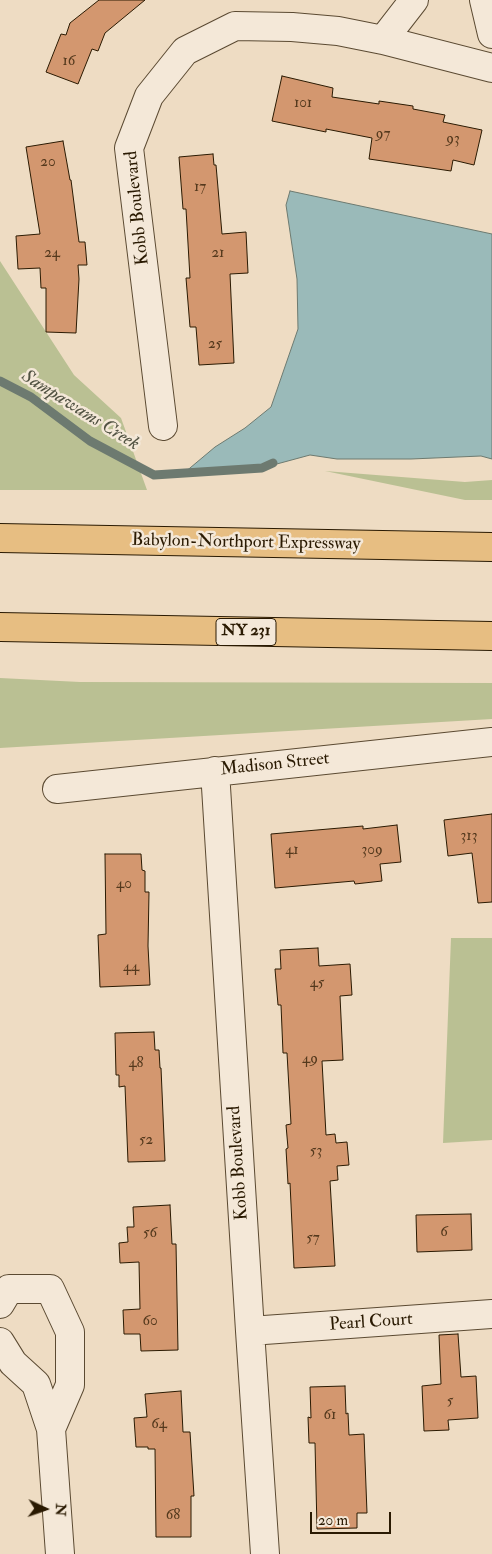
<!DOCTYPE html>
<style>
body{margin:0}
#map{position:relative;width:492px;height:1554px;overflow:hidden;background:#eedcc3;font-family:"IM FELL Double Pica",serif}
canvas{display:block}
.north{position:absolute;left:20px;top:1484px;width:50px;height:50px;-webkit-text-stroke:4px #f4e8d8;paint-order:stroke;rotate:93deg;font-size:14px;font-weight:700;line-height:20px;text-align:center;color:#2a1a02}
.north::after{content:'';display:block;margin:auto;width:18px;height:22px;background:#2a1a02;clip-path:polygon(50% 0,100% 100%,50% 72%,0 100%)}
.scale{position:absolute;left:310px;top:1512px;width:81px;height:22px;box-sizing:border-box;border:2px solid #2a1a02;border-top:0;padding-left:6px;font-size:15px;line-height:18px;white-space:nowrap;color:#2a1a02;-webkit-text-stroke:4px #f4e8d8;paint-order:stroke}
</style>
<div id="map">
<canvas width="492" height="1554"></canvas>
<div class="north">N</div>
<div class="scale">20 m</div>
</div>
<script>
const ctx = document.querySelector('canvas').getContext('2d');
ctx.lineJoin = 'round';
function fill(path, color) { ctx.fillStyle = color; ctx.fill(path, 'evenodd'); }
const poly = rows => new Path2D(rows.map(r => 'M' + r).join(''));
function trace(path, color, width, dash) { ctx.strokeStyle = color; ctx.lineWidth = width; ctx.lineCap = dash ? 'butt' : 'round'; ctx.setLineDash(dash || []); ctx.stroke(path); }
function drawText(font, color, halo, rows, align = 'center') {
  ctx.font = font + ' "IM FELL Double Pica",serif'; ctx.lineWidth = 5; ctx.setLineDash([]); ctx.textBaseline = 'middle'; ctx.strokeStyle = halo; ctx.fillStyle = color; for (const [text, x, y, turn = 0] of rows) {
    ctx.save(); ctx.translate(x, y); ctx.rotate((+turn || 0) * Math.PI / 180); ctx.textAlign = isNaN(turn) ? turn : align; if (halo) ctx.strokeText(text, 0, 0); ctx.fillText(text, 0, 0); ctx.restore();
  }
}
fill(poly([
 [0,261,74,375,121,418,147,490,0,490],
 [325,471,465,482,492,480,492,500,465,500],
 [0,678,80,682,492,683,492,719,0,748],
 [451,938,492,938,492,1140,443,1143]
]), '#bac093');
const water = poly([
 [290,191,492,234,492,459,481,456,411,459,337,459,310,455,262,468,184,473,215,447,245,428,271,407,298,329,297,279,286,205,290,191]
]);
fill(water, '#9abab9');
trace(water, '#6d7a70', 1);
trace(poly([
 [0,381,31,397,90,441,154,475,262,468,273,463]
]), '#6d7a70', 9);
const building = poly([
 [99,0,145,0,105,33,98,51,92,49,78,84,46,72,61,34,66,35,70,23,99,0],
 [282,76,333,88,332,97,379,104,379,101,413,106,413,109,445,115,443,122,482,130,474,165,453,160,451,171,369,159,372,138,326,129,326,132,272,121,282,76],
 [63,141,70,180,71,180,79,242,85,242,87,265,78,265,79,279,76,333,46,332,46,288,41,288,40,268,18,269,16,236,40,234,26,147,63,141],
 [213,154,214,165,216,165,222,234,246,232,248,273,230,274,234,363,199,365,196,327,190,327,186,278,190,278,186,209,183,209,179,157,213,154],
 [492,814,492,902,478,903,472,853,448,856,444,820,492,814],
 [397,825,401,862,380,864,382,881,355,884,354,881,275,888,271,834,363,826,363,829,397,825],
 [105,854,141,854,142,870,145,871,145,892,149,892,148,946,150,985,100,987,98,935,106,934,105,854],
 [318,948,319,966,350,964,352,995,340,996,343,1060,322,1061,326,1135,335,1134,336,1143,347,1142,349,1165,337,1166,338,1180,330,1181,335,1266,294,1268,290,1183,288,1184,286,1149,288,1148,286,1125,291,1124,287,1053,283,1053,281,1005,278,1005,275,969,281,969,280,950,318,948],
 [154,1032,155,1050,159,1050,160,1068,161,1068,165,1161,128,1162,125,1086,119,1087,119,1075,116,1075,115,1033,154,1032],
 [170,1205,172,1244,176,1244,178,1350,141,1351,140,1334,124,1334,123,1310,140,1309,139,1262,120,1263,119,1243,128,1242,127,1227,134,1227,133,1207,170,1205],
 [471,1214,472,1250,417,1252,416,1215,471,1214],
 [458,1334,461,1377,476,1376,478,1418,448,1420,449,1430,424,1431,422,1386,441,1384,439,1335,458,1334],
 [345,1386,346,1414,348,1413,349,1435,364,1434,367,1513,357,1513,357,1528,317,1529,315,1443,309,1443,308,1417,311,1418,310,1387,345,1386],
 [181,1391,183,1432,190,1432,194,1496,191,1496,191,1537,156,1537,155,1449,148,1449,148,1447,136,1447,134,1418,147,1417,145,1394,181,1391]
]);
fill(building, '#d3976f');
trace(building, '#2a1a02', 1);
const minor = poly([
 [484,0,492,34],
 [383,40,414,0],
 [163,426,129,148,149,96,185,51,235,26,292,27,338,31,383,40,492,68],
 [215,771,250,1331,265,1554],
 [57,789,492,742],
 [0,1304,9,1289,50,1289,70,1332,70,1385,51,1429],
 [250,1331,492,1314],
 [0,1342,13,1363,36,1384,51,1429,60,1554]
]);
const major = poly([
 [0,538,492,547],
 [0,627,492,636]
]);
trace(minor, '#5b4a32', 30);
trace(major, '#2a1a02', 30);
trace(minor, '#f4e8d8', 28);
trace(major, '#e7be82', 28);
drawText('15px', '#54391d', null, [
 ["16",69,62],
 ["101",303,104],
 ["97",383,135],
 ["93",453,140],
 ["20",48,163],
 ["17",200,188],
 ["24",52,254],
 ["21",218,254],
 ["25",215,345],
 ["313",469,837],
 ["41",292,851],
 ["309",372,851],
 ["40",124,885],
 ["44",131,968],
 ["45",317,984],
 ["49",310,1060],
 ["48",136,1064],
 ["52",146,1141],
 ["53",316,1152],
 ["6",444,1233],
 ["56",150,1234],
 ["57",313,1239],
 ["60",150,1322],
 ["5",450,1402],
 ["61",330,1416],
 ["64",159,1425],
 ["68",173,1516]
]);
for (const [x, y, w] of [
 [246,632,60]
]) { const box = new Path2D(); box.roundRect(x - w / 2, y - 13.5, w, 27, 4); ctx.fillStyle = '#f4e8d8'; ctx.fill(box); trace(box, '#2a1a02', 1); }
drawText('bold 16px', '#2a1a02', null, [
 ["NY 231",246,632]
]);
drawText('18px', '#2a1a02', '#f4e8d8', [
 ["Kobb Boulevard",138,208,-96],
 ["Babylon-Northport Expressway",246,543,1],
 ["Madison Street",275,765,-6],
 ["Kobb Boulevard",239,1163,-94],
 ["Pearl Court",371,1323,-4]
]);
drawText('italic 19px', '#515242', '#f4e8d8', [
 ["Sampawams Creek",80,411,32]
]);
</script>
